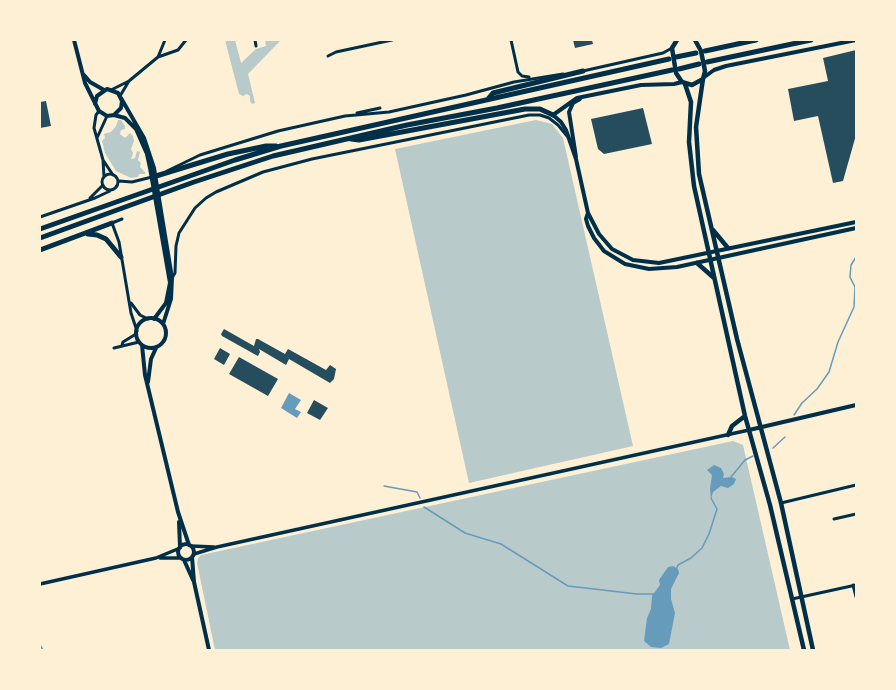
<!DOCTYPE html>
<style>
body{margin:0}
#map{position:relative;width:896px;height:690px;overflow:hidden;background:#fdf0d5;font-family:"Exo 2",sans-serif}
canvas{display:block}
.frame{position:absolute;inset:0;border:41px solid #fdf0d5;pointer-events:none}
</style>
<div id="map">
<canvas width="896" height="690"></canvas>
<div class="frame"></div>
</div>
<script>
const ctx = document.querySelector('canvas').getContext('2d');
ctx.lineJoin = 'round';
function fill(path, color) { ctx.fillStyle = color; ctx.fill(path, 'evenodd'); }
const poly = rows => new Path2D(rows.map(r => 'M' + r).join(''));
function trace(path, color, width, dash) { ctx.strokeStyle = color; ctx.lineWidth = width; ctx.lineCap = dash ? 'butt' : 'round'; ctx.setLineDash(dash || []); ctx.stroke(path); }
fill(poly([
 [225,40,235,40,241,63,256,49,266,46,265,40,281,40,248,74,255,103,252,104,250,101,250,96,247,94,243,96,239,94],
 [118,120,121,120,125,126,125,129,121,130,120,134,125,138,130,133,133,136,134,141,131,149,133,153,131,159,135,158,137,151,140,152,138,160,141,163,140,167,145,172,145,174,139,174,138,177,131,178,116,171,105,153,102,141,105,138,104,134,111,132,116,126],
 [536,120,552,124,563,138,633,446,469,483,395,149],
 [733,441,743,445,790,650,215,650,197,563,198,558,201,555]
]), '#b9caca');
fill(poly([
 [289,393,301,400,295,409,301,412,297,418,281,408],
 [714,465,721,468,724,474,723,478,732,477,736,479,734,484,728,488,721,486,713,492,711,499,710,489,712,475,707,470],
 [673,566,678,569,679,573,671,589,671,599,675,613,669,644,661,648,651,647,644,641,647,618,651,609,652,596,660,585,659,580,668,567]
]), '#669bbc');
trace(poly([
 [794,415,802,403,817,389,829,372,838,342,854,307,855,287,850,277,851,265,856,257],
 [773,448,785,437],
 [731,477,745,460,753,456],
 [384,486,417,492,420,498],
 [424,507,465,533,501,544,568,586,637,594,654,594],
 [676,570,678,565,691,558,702,548,709,534,717,509,711,498],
 [40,645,43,650]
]), '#669bbc', 1.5);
fill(poly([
 [573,40,592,40,593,44,575,48],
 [856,50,856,135,843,181,833,183,818,116,794,121,788,89,828,81,823,58],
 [46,101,51,126,40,128,40,102],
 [643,108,652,144,604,154,598,149,591,119],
 [224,329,254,346,256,339,258,339,285,354,288,349,326,370,330,365,336,369,334,379,330,383,289,359,286,365,259,349,260,352,258,356,256,355,222,336,221,334],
 [220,348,230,354,224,365,214,359],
 [239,357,278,379,268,396,229,374],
 [314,400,328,408,320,420,307,413]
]), '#264d5e');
trace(poly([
 [255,40,256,46],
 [511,40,518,72,522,76,529,77],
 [328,56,336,52,392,40],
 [158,57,165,40],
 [583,71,663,53,672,48],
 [111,90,129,81,158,57,178,50,186,40],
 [120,96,129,81],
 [99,111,96,115,94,128,103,160,104,177],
 [357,113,380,108],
 [97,138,107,116],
 [103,160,113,175],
 [167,171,200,155,278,131,345,116,389,112,466,95,514,82,563,74],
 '102 182a8 8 0 1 1 16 0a8 8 0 1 1-16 0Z',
 [119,181,132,182,152,177],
 [90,198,103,185],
 [40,217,95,198,110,191],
 [122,219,112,223,119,242,131,313,137,331],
 [172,278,175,273,176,246,179,233,195,208,206,198,216,192,263,172,312,159,529,115,540,115,549,118,558,125,567,136],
 [131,303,140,315,148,319],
 [122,345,123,342,136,334],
 [114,348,139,342],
 [781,503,856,485],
 [834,519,856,514],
 [853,585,856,597],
 [792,599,856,585]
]), '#003049', 3);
trace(poly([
 [191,546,214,547],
 [194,554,217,547,749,430],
 [160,558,181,558],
 [40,584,156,558,180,548]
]), '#003049', 3.5);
trace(poly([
 [74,40,85,83,99,111,107,116,114,115,121,108,122,101,118,93,107,89,97,96,95,104],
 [84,75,90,82,104,90],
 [703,78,714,70,726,66,856,40],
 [682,82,674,84,641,85,577,98,553,115,561,122,566,130,576,159,588,213,599,234,612,249,633,260,659,263,856,222],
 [121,98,144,138,154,168,172,278,171,299,163,324],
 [114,115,125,118,136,129,147,154,150,168,170,283,166,303,154,319],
 [576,157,569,112,573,103,580,99],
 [588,213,586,219,588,226,594,238,604,251,625,264,649,269,677,267,856,228],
 '136 333a15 15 0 1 1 30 0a15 15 0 1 1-30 0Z',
 [142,345,145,375,178,512,189,545],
 [148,382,151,359,156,348],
 [749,430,856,405],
 [179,522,180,547],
 '178 552a8 8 0 1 1 16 0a8 8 0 1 1-16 0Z',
 [192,557,194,582,209,650],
 [184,560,193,580]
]), '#003049', 4);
trace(poly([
 [677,40,672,48,676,73,682,82,692,85,703,79,705,71,701,51,695,40],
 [703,79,696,127,699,174,737,339,781,503,813,650],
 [685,84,691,102,689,142,694,186,745,416,770,505,804,650],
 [713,230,728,248],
 [697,263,714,278],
 [728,435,732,426,745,416]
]), '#003049', 4.5);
trace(poly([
 [705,51,756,40],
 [676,57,696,53],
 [707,62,811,40],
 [679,69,699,64],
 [488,99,493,93,583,71],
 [351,139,359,140,525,109,540,109,553,115],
 [156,176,228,154,266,146,276,146],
 [40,229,235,160,281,146,669,59],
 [88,234,97,235,106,239,121,257],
 [40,238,194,182,273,156,407,125,497,108,672,70],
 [40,250,112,223]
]), '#003049', 5);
</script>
